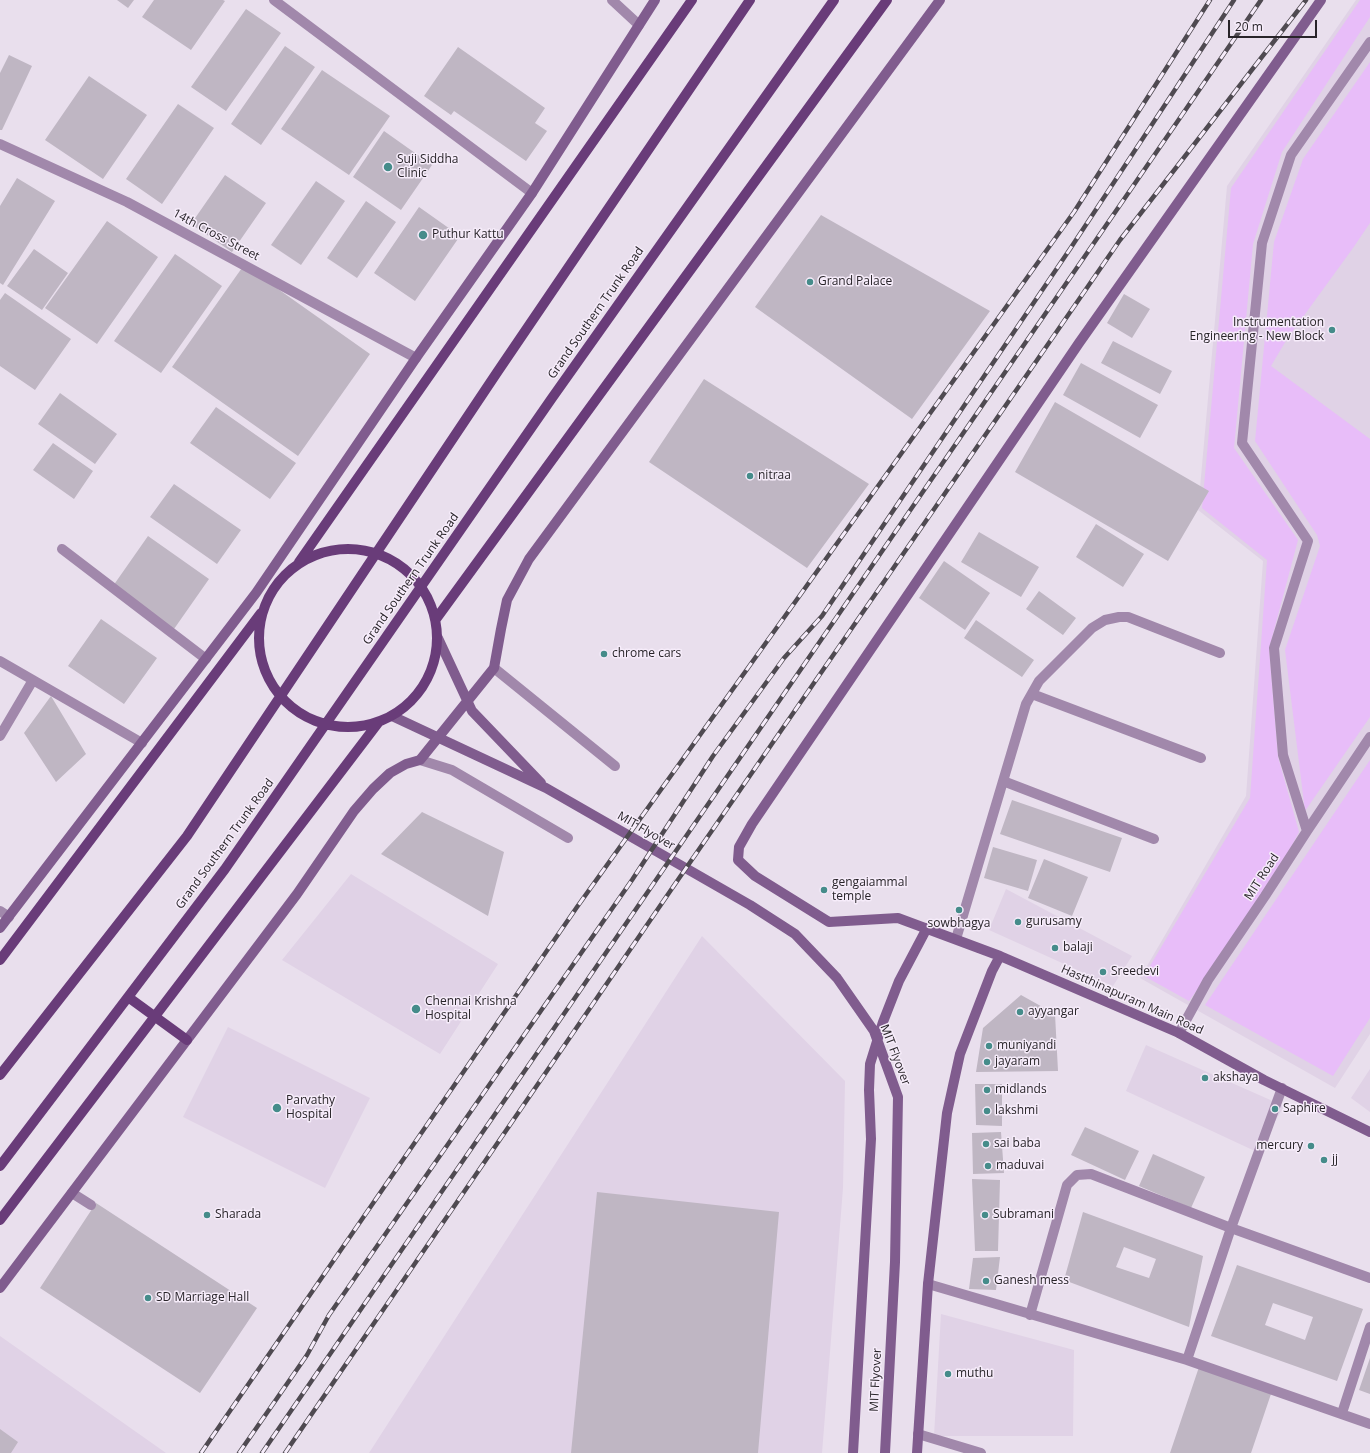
<!DOCTYPE html>
<style>
body{margin:0}
#map{position:relative;width:1370px;height:1453px;overflow:hidden;background:#e9dfed;font-family:"Open Sans",sans-serif}
canvas{display:block}
.scale{position:absolute;left:1228px;top:20px;width:89px;height:18px;box-sizing:border-box;border:2px solid #282429;border-top:0;padding-left:5px;font-size:12px;line-height:14px;white-space:nowrap;color:#282429;-webkit-text-stroke:3px #f6ecfa;paint-order:stroke}
</style>
<div id="map">
<canvas width="1370" height="1453"></canvas>
<div class="scale">20 m</div>
</div>
<script>
const ctx = document.querySelector('canvas').getContext('2d');
ctx.lineJoin = 'round';
function fill(path, color) { ctx.fillStyle = color; ctx.fill(path, 'evenodd'); }
const poly = rows => new Path2D(rows.map(r => 'M' + r).join(''));
function trace(path, color, width, dash) { ctx.strokeStyle = color; ctx.lineWidth = width; ctx.lineCap = dash ? 'butt' : 'round'; ctx.setLineDash(dash || []); ctx.stroke(path); }
function drawText(font, color, halo, rows, align = 'center') {
  ctx.font = font + ' "Open Sans",sans-serif'; ctx.lineWidth = 3; ctx.setLineDash([]); ctx.textBaseline = 'middle'; ctx.strokeStyle = halo; ctx.fillStyle = color; for (const [text, x, y, turn = 0] of rows) {
    ctx.save(); ctx.translate(x, y); ctx.rotate((+turn || 0) * Math.PI / 180); ctx.textAlign = isNaN(turn) ? turn : align; if (halo) ctx.strokeText(text, 0, 0); ctx.fillText(text, 0, 0); ctx.restore();
  }
}
fill(poly([
 [1356,0,1370,0,1370,1034,1335,1088,1140,978,1246,796,1263,561,1198,510,1227,186],
 [351,874,498,964,440,1054,282,960],
 [1006,889,1132,956,1113,986,989,930],
 [702,936,845,1081,843,1188,822,1453,369,1453],
 [228,1027,370,1098,325,1188,183,1117],
 [1146,1045,1284,1106,1257,1152,1126,1091],
 [1370,1069,1370,1112,1351,1098],
 [941,1314,1074,1350,1073,1436,934,1436],
 [0,1336,166,1453,0,1453]
]), '#e0d2e6');
fill(poly([
 [1360,0,1370,0,1370,17,1282,152,1253,244,1234,448,1298,540,1269,649,1278,757,1299,832,1265,896,1189,1001,1144,976,1250,798,1267,560,1202,508,1231,188],
 [1370,62,1370,223,1353,248,1287,339,1271,366,1370,439,1370,717,1305,811,1285,650,1320,546,1317,535,1255,441,1274,242,1303,159],
 [1370,760,1370,1018,1333,1076,1205,1005]
]), '#e8bdf9');
fill(poly([
 [117,0,134,0,128,8],
 [154,0,223,0,225,1,191,50,142,17],
 [246,9,281,33,226,111,191,87],
 [285,46,315,67,261,145,231,124],
 [458,47,545,108,535,123,547,131,526,161,454,111,451,115,424,96],
 [9,55,32,66,2,130,0,130,0,73],
 [322,70,390,116,349,175,281,129],
 [89,76,147,115,103,179,45,140],
 [178,104,214,128,162,204,126,179],
 [384,131,432,165,401,210,353,177],
 [225,175,266,203,232,252,191,224],
 [17,178,55,201,3,285,0,283,0,206],
 [316,181,345,201,301,265,271,245],
 [366,201,396,222,357,278,327,258],
 [419,207,460,236,415,301,374,273],
 [821,215,990,311,912,419,755,307],
 [107,221,158,257,97,344,45,308],
 [34,249,68,273,42,310,7,286],
 [175,254,222,286,161,373,114,341],
 [244,265,370,354,298,456,172,367],
 [5,293,71,339,35,390,0,366,0,300],
 [1124,294,1150,309,1132,338,1107,323],
 [1113,341,1172,371,1160,394,1101,363],
 [1081,363,1158,405,1140,438,1063,395],
 [704,379,869,484,807,568,649,462],
 [60,393,117,434,95,464,38,424],
 [1055,402,1209,491,1168,561,1015,472],
 [216,407,296,463,270,499,190,443],
 [53,443,93,471,74,499,33,470],
 [174,484,241,530,217,564,150,517],
 [1096,524,1144,554,1123,587,1076,557],
 [979,532,1039,567,1021,597,961,562],
 [148,536,209,579,174,629,113,586],
 [944,561,990,593,965,630,919,598],
 [1039,591,1076,618,1063,635,1026,609],
 [101,619,157,658,124,704,68,666],
 [976,620,1034,660,1022,677,964,638],
 [51,696,86,754,56,782,24,733],
 [1012,800,1122,838,1110,872,1000,834],
 [422,812,504,852,488,916,381,854],
 [993,847,1037,860,1028,891,984,878],
 [1044,859,1088,877,1072,916,1028,898],
 [1021,995,1055,1014,1058,1071,976,1072,983,1028],
 [975,1084,1002,1084,1002,1126,976,1125],
 [1085,1127,1139,1151,1125,1180,1071,1155],
 [1001,1132,1004,1173,973,1174,972,1133],
 [1153,1154,1205,1177,1191,1208,1139,1186],
 [972,1179,1000,1180,998,1251,975,1251],
 [597,1192,779,1212,758,1453,571,1453],
 [96,1203,257,1308,200,1393,40,1288],
 [1083,1212,1203,1256,1189,1327,1064,1280],
 [1124,1247,1156,1259,1149,1278,1116,1267],
 [1000,1257,996,1290,969,1289,973,1258],
 [1237,1265,1363,1309,1337,1381,1211,1336],
 [1273,1303,1313,1317,1305,1340,1265,1325],
 [1370,1358,1370,1394,1359,1390],
 [1199,1367,1272,1391,1251,1453,1170,1453],
 [0,1429,18,1442,11,1453,0,1453]
]), '#bfb6c3');
trace(poly([
 [1307,831,1283,755,1274,648,1308,541,1242,443,1262,243,1291,155,1370,42],
 [1179,1033,1208,980,1265,896,1307,831,1370,737]
]), '#a188ab', 10);
trace(poly([
 [274,0,532,193],
 [612,0,639,25],
 [0,144,127,202,416,358],
 [62,549,206,659],
 [0,661,142,743],
 [494,668,615,766],
 [1032,694,1201,758],
 [0,736,33,680],
 [420,760,452,770,568,838],
 [1003,781,1154,839],
 [0,911,9,917],
 [956,939,1026,704,1039,681,1092,628,1105,620,1119,617,1128,617,1220,653],
 [72,1193,91,1205],
 [928,1284,1187,1360,1370,1424],
 [1030,1315,1067,1185,1077,1175,1091,1174,1231,1228,1370,1278],
 [1187,1360,1231,1228,1282,1088],
 [1342,1413,1370,1327],
 [918,1434,981,1453]
]), '#a188ab', 10);
trace(poly([
 [1321,0,1079,343,752,824,739,847,738,860,755,876,829,922,898,918,1000,956,1179,1033,1264,1080,1370,1132],
 [438,638,472,711,541,783],
 [392,716,546,788,750,905,795,934,837,978,874,1031,898,1097,895,1262,885,1453],
 [0,928,256,593,416,358,532,193,655,0],
 [0,1288,297,894,354,811,373,789,390,773,406,764,420,760,494,668,501,629,507,600,529,559,940,0],
 [853,1453,871,1139,869,1090,870,1064,883,1022,899,981,927,928],
 [917,1453,928,1284,947,1113,960,1054,992,971,1000,956]
]), '#805c8e', 10);
trace(poly([
 '259 638a89 89 0 1 1 178 0a89 89 0 1 1-178 0Z',
 [299,562,692,0],
 [436,619,887,0],
 [0,960,261,613],
 [128,997,187,1040],
 [0,1075,187,836,498,371,750,0],
 [0,1166,225,869,552,398,834,0],
 [0,1220,378,723]
]), '#693c79', 10);
const rail = poly([
 [201,1453,577,907,1074,212,1210,0],
 [239,1453,307,1355,329,1315,632,880,713,756,784,658,822,616,1070,249,1234,0],
 [262,1453,1261,0],
 [285,1453,673,887,1120,240,1306,0]
]);
trace(rail, '#4f4a51', 4.5);
trace(rail, '#f6ecfa', 3, [9]);
for (const [x, y, r, color] of [
 [388,167,5,"#458c8a"],
 [423,235,5,"#458c8a"],
 [810,282,4,"#458c8a"],
 [1332,330,4,"#458c8a"],
 [750,476,4,"#458c8a"],
 [604,654,4,"#458c8a"],
 [824,890,4,"#458c8a"],
 [959,910,4,"#458c8a"],
 [1018,922,4,"#458c8a"],
 [1055,948,4,"#458c8a"],
 [1103,972,4,"#458c8a"],
 [416,1009,5,"#458c8a"],
 [1020,1012,4,"#458c8a"],
 [989,1046,4,"#458c8a"],
 [987,1062,4,"#458c8a"],
 [1205,1078,4,"#458c8a"],
 [987,1090,4,"#458c8a"],
 [277,1108,5,"#458c8a"],
 [1275,1109,4,"#458c8a"],
 [987,1111,4,"#458c8a"],
 [986,1144,4,"#458c8a"],
 [1311,1146,4,"#458c8a"],
 [1324,1160,4,"#458c8a"],
 [988,1166,4,"#458c8a"],
 [207,1215,4,"#458c8a"],
 [985,1215,4,"#458c8a"],
 [986,1281,4,"#458c8a"],
 [148,1298,4,"#458c8a"],
 [948,1374,4,"#458c8a"]
]) { const dot = new Path2D(); dot.arc(x, y, r, 0, 2 * Math.PI); ctx.fillStyle = color; ctx.fill(dot); trace(dot, '#f6ecfa', 1.5); }
drawText('12px', '#282429', '#f6ecfa', [
 ["Suji Siddha",397,160],
 ["Clinic",397,174],
 ["Puthur Kattu",432,235],
 ["Grand Palace",818,282],
 ["Instrumentation",1324,323,"right"],
 ["Engineering - New Block",1324,337,"right"],
 ["nitraa",758,476],
 ["chrome cars",612,654],
 ["gengaiammal",832,883],
 ["temple",832,897],
 ["gurusamy",1026,922],
 ["sowbhagya",959,924,"center"],
 ["balaji",1063,948],
 ["Sreedevi",1111,972],
 ["Chennai Krishna",425,1002],
 ["Hospital",425,1016],
 ["ayyangar",1028,1012],
 ["muniyandi",997,1046],
 ["jayaram",995,1062],
 ["akshaya",1213,1078],
 ["midlands",995,1090],
 ["Parvathy",286,1101],
 ["Hospital",286,1115],
 ["Saphire",1283,1109],
 ["lakshmi",995,1111],
 ["sai baba",994,1144],
 ["mercury",1303,1146,"right"],
 ["jj",1332,1160],
 ["maduvai",996,1166],
 ["Sharada",215,1215],
 ["Subramani",993,1215],
 ["Ganesh mess",994,1281],
 ["SD Marriage Hall",156,1298],
 ["muthu",956,1374]
], 'left');
drawText('12px', '#282429', '#f6ecfa', [
 ["14th Cross Street",216,235,28],
 ["Grand Southern Trunk Road",596,313,-55],
 ["Grand Southern Trunk Road",411,579,-55],
 ["MIT Flyover",646,831,30],
 ["Grand Southern Trunk Road",225,844,-54],
 ["MIT Road",1262,877,-57],
 ["Hastthinapuram Main Road",1132,1000,24],
 ["MIT Flyover",895,1055,69],
 ["MIT Flyover",876,1380,-87]
]);
</script>
